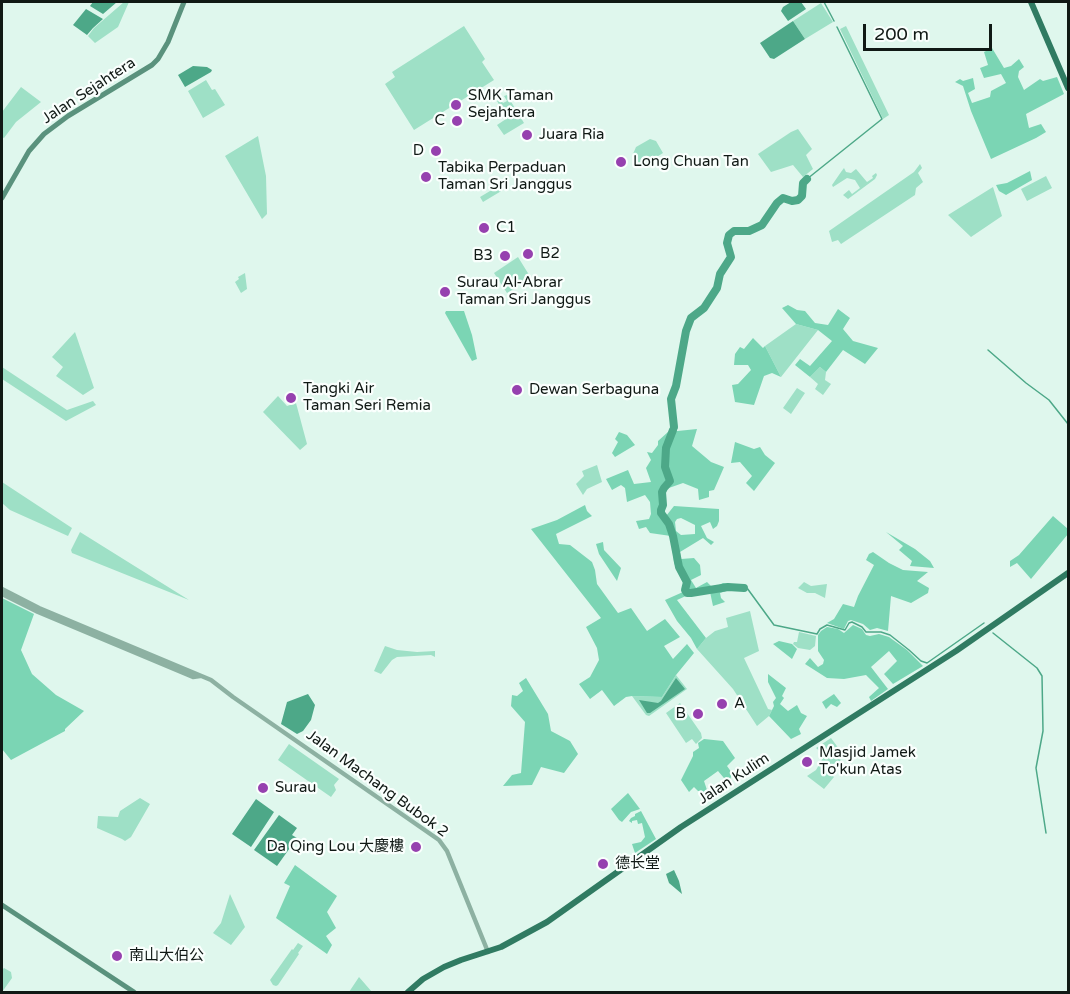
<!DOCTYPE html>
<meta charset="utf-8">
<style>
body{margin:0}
#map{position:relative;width:1070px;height:994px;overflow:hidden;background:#dff7ed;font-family:"Varela Round",sans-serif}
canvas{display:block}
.frame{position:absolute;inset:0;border:3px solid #101915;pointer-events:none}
.scale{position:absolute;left:863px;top:24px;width:129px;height:27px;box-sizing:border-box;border:3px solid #101915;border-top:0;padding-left:8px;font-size:18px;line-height:21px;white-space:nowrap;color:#101915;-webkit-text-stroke:4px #fafffd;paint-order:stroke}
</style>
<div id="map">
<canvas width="1070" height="994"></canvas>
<div class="frame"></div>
<div class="scale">200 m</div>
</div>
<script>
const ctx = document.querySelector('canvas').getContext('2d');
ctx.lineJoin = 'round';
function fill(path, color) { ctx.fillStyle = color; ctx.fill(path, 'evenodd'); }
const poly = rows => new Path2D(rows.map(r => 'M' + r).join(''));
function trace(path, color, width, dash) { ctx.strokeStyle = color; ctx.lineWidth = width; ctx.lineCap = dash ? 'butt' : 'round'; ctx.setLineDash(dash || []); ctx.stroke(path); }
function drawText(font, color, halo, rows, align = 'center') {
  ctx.font = font + ' "Varela Round","Noto Sans SC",sans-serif'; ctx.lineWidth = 4.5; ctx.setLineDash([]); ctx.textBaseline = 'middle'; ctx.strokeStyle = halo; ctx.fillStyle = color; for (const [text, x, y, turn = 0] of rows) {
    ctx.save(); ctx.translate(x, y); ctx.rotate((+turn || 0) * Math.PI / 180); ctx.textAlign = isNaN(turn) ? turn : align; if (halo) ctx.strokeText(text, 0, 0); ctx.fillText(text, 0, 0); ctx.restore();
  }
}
fill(poly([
 [124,2,129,2,118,27,95,43,88,36,94,28],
 [821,3,833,22,805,39,793,21],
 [464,26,485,59,482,62,494,80,414,130,385,84,395,77,392,72],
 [846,26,889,115,883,119,840,29],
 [206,80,212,90,215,89,225,105,203,118,188,91],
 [21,87,41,102,16,122,4,138,2,137,2,112],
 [507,95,524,123,504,135,497,125,506,119,506,116,497,101,500,99,503,103,507,101,504,96],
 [798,129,812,149,806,155,813,169,803,177,793,165,771,172,758,154,791,132],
 [258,136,266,176,267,214,262,219,225,156],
 [650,139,656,141,663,153,641,167,633,154,636,147],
 [920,164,922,168,918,173,923,182,916,188,915,195,841,244,838,240,832,242,829,231,914,172],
 [844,168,846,172,851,173,856,169,867,182,873,178,872,176,876,173,877,175,875,179,848,199,843,195,849,190,852,194,860,188,855,180,847,178,833,187,832,185,841,172],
 [1046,176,1052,188,1027,201,1021,189],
 [500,185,503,190,483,202,480,197],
 [993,187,1002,216,971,237,948,215],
 [518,257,531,278,507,293,494,273],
 [245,273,247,289,241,293,235,282,239,279,238,277],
 [796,324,818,330,781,377,765,346],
 [75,332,94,388,83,395,56,376,63,367,52,357],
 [2,367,67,410,93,401,96,405,66,421,2,379],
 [820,367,826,372,825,380,831,384,823,395,815,389,818,384,810,377],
 [797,388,805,393,791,414,783,408],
 [278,396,287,406,296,403,307,444,300,450,263,412],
 [597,465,602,482,587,489,583,495,576,484,584,476,582,471],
 [2,482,72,528,68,536,10,510,2,503],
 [80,532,189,600,72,553,71,550],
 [804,582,811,586,827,584,825,598,815,593,807,593,798,588],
 [750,611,759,651,744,658,768,709,772,710,769,716,757,726,733,689,697,649,706,638,715,631,728,627,726,618],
 [799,632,816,636,815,646,810,650,798,648,793,644,794,642,797,642],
 [385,646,397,650,417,652,435,651,435,657,431,655,397,657,392,660,381,674,374,671],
 [676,675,687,689,649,716,646,715,632,696,662,697],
 [680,703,701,733,702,738,696,744,692,739,686,743,666,713],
 [831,738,842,753,840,762,833,764,827,771,834,777,824,789,807,776,816,770,823,758,822,753,816,748],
 [289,744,339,779,334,785,336,790,331,797,278,760],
 [140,798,150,804,131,837,125,841,122,839,97,828,98,816,118,817,120,811],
 [230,894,245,927,231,945,213,933,221,923],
 [298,943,303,946,298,953,299,954,278,985,276,986,273,985,270,980,292,949,293,950],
 [4,968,11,972,12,978,2,992,2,970],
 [359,977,372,992,349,992]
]), '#9ee0c6');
fill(poly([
 [992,48,1004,68,1011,66,1019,59,1024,67,1019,71,1018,77,1024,90,1040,79,1043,81,1057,77,1064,94,1026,114,1029,128,1041,124,1046,132,1036,138,991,159,971,111,963,86,955,82,960,79,963,81,973,78,975,89,968,93,972,103,990,97,991,91,1006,83,1001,74,984,78,980,68,988,65,984,52],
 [1030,171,1032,180,1006,195,999,191,996,185,1007,183],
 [788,305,797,310,805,311,815,323,828,325,838,309,850,318,843,329,853,341,878,348,865,364,843,350,826,372,820,367,810,377,795,365,800,359,810,366,832,341,818,330,796,324,782,308],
 [446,311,464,311,472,335,477,359,472,361,445,313],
 [753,338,763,348,765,346,781,377,772,373,764,376,754,405,735,402,732,385,738,384,751,370,748,365,734,365,735,354,740,347,744,349],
 [697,429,692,446,711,462,724,467,721,474,714,490,709,491,709,497,699,500,698,489,683,483,666,489,664,492,665,505,663,510,663,513,666,516,674,506,719,509,719,521,717,526,713,529,710,522,701,526,707,538,714,542,711,545,703,538,680,552,681,559,694,558,700,565,701,575,691,580,696,588,707,582,713,588,723,583,731,584,736,588,720,593,721,598,725,602,713,606,710,592,688,595,677,600,706,638,697,649,691,638,677,621,665,600,683,592,683,583,674,563,671,536,650,533,646,527,639,529,636,521,649,519,651,514,650,502,645,495,627,502,625,488,621,485,612,490,606,479,628,470,634,484,651,482,646,468,651,460,647,452,652,453,658,445,658,441,668,432],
 [681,518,695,525,695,534,681,535,676,531,675,522,677,519],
 [619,432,627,435,635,445,615,457,612,453,618,442,615,439],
 [735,442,754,449,760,447,765,455,775,463,754,491,746,483,752,476,740,462,731,463],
 [585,505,587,511,592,516,556,534,559,544,570,545,592,562,595,570,597,584,618,613,631,608,647,631,665,619,680,637,664,646,673,659,687,644,694,653,676,675,662,697,632,696,626,697,614,706,602,690,590,699,579,684,590,677,599,660,597,648,586,627,601,618,531,529,557,520],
 [1053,516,1068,529,1068,534,1031,579,1017,563,1010,567,1010,561,1019,555],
 [886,532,915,549,930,561,934,568,910,566,912,561,899,550,903,546],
 [603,542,604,550,621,568,617,581,599,554,596,544],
 [873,552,889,563,903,570,928,572,917,581,929,588,928,593,911,603,891,596,888,631,877,628,870,630,863,624,851,620,848,621,844,629,827,623,834,619,843,604,854,607,858,596,874,565,866,560,869,554],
 [2,598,34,614,21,650,32,674,56,695,84,711,65,729,65,731,11,760,2,749],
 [853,625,862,629,866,635,870,636,879,634,889,637,907,650,923,666,893,684,884,674,897,661,889,651,871,667,888,689,871,701,869,697,879,688,866,675,844,679,827,678,805,664,810,658,818,667,823,664,824,660,818,651,818,635,821,631,827,627,838,629,844,633],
 [779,641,792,644,797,649,792,659,773,644],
 [768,674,786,688,782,696,784,698,780,704,788,711,797,705,801,713,807,716,799,729,801,734,791,739,769,716,774,706,773,702,776,698,768,682],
 [526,678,548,714,551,731,570,741,578,754,564,773,541,767,532,785,503,786,512,775,521,773,525,722,511,706,512,695,517,696,523,691,519,683],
 [834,694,841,703,837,707,831,704,826,709,822,702],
 [704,739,723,741,735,758,727,766,732,773,729,784,718,771,704,781,707,790,706,796,702,791,698,791,694,787,689,792,681,780,693,756,693,752,699,748,698,743],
 [628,793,640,809,631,812,622,822,619,820,611,809],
 [641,811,656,839,635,853,632,844,641,842,645,837,642,823,638,824,637,820,632,821,632,823,629,821,631,818,635,816,635,814],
 [295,865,337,896,327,912,336,928,326,936,332,945,327,954,276,918,290,886,284,883]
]), '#7bd5b4');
fill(poly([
 [93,2,117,2,103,14,90,6],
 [791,2,801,2,806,9,788,21,781,11,783,7],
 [86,9,103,19,93,28,87,35,73,25],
 [793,21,805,39,774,59,770,58,760,43],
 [193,66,207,67,212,70,211,72,185,87,178,75],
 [676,678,685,689,650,713,647,713,639,700,658,703,661,701],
 [308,694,315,705,311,720,303,731,297,734,281,724,287,702],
 [256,799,274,812,251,847,232,834],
 [279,815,297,828,292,835,297,838,277,866,254,850],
 [674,870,679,881,682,894,669,883,666,874]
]), '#4da888');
trace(poly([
 [824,2,834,21],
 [807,179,882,119,837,27],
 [988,350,1026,383,1049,400,1068,424],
 [747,588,774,625,817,634,820,629,827,625,845,630,849,623,852,622,862,627,866,632,881,632,890,635,909,650,921,661,927,663,984,623],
 [993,633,1037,668,1042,676,1043,731,1036,768,1046,833]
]), '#4da888', 1.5);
trace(poly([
 [674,427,671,399,676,386,686,331,691,318,704,308,717,288,720,274,731,257,727,243,729,235,734,231,749,231,762,225,777,203,783,198,792,201,798,200,802,196,803,183,807,179],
 [673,430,666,448,665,467,670,481,664,488,662,492,663,505,661,510,661,513,669,524,673,536,679,567,687,582,685,590,687,593,691,593,728,587,744,588]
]), '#4da888', 8);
trace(poly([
 [2,589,39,608,211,680,233,697,439,840,447,851,488,952],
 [2,594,38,612,193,677,200,676]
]), '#8db1a2', 4.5);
trace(poly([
 [2,198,29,151,44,134,68,116,152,65,158,59,168,42,184,2],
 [2,905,134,992]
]), '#5a927d', 5);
trace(poly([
 [1031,2,1068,88],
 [408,992,423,979,444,967,461,960,501,947,547,922,681,827,956,651,1068,573]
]), '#307b62', 6);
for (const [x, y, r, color] of [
 [456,105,6,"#9641af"],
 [457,121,6,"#9641af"],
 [527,135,6,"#9641af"],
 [436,151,6,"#9641af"],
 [621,162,6,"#9641af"],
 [426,177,6,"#9641af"],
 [484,228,6,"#9641af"],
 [528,254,6,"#9641af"],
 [505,256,6,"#9641af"],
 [445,292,6,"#9641af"],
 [517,390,6,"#9641af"],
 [291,398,6,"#9641af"],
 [722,704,6,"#9641af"],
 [698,714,6,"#9641af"],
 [807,762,6,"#9641af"],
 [263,788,6,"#9641af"],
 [416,847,6,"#9641af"],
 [603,864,6,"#9641af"],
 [117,956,6,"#9641af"]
]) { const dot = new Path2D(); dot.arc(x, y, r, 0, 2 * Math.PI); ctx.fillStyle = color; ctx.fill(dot); trace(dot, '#fafffd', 2); }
drawText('15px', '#101915', '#fafffd', [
 ["Jalan Sejahtera",89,91,-33],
 ["Jalan Kulim",734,779,-33],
 ["Jalan Machang Bubok 2",377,784,36]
]);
drawText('15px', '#101915', '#fafffd', [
 ["SMK Taman",468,96],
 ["Sejahtera",468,113],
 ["C",445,121,"right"],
 ["Juara Ria",539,135],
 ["D",424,151,"right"],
 ["Long Chuan Tan",633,162],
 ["Tabika Perpaduan",438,168],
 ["Taman Sri Janggus",438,185],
 ["C1",496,228],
 ["B2",540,254],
 ["B3",493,256,"right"],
 ["Surau Al-Abrar",457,283],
 ["Taman Sri Janggus",457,300],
 ["Tangki Air",303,389],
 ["Taman Seri Remia",303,406],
 ["Dewan Serbaguna",529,390],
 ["A",734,704],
 ["B",686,714,"right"],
 ["Masjid Jamek",819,753],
 ["To'kun Atas",819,770],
 ["Surau",275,788],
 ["Da Qing Lou 大慶樓",404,847,"right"],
 ["德长堂",615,864],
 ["南山大伯公",129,956]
], 'left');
</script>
